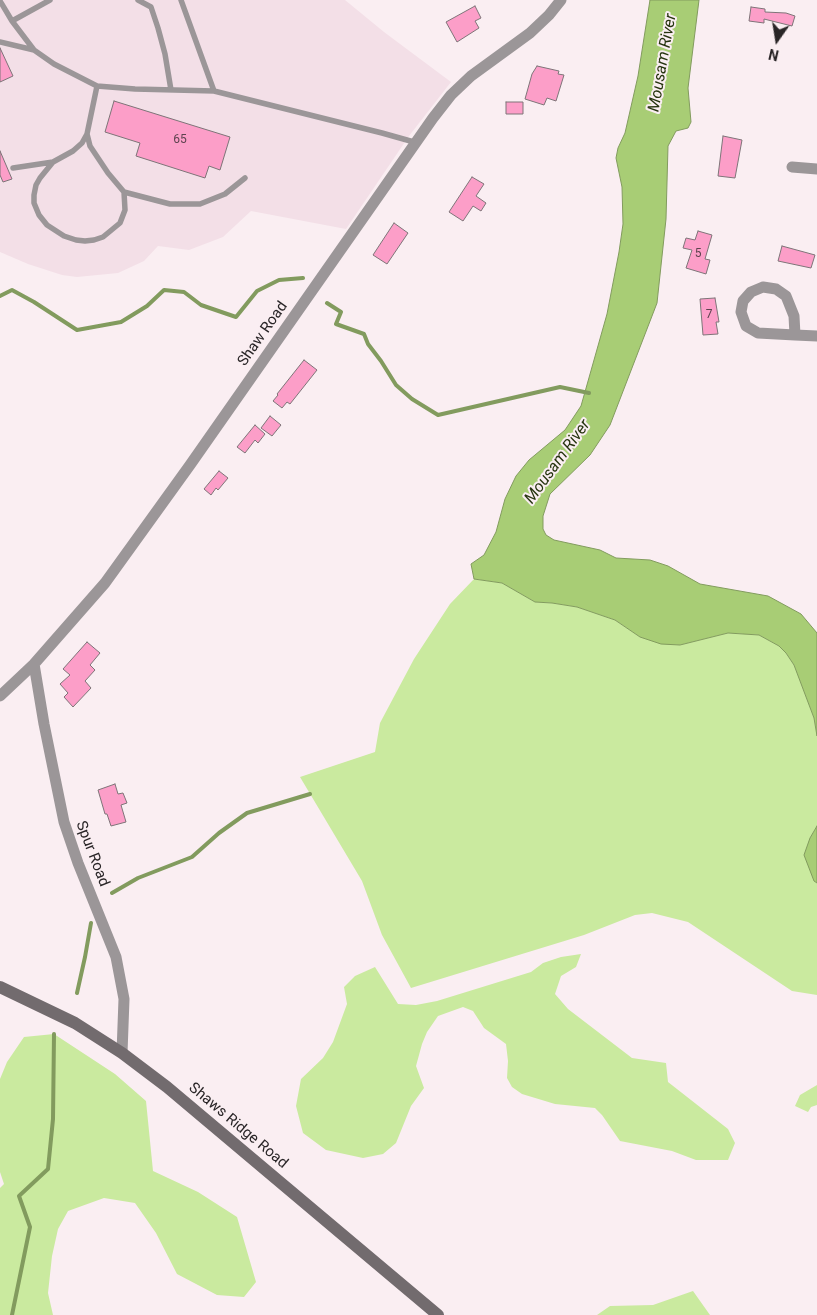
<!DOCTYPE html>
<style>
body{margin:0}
#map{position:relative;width:817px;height:1315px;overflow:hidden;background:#faeef2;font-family:Roboto,sans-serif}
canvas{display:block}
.north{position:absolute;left:752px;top:15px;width:50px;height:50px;-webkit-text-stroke:4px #faeef2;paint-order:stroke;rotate:193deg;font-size:14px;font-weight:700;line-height:20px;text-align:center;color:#292527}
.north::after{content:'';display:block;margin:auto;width:18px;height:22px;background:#292527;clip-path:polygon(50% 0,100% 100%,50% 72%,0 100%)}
</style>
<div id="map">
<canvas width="817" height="1315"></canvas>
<div class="north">N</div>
</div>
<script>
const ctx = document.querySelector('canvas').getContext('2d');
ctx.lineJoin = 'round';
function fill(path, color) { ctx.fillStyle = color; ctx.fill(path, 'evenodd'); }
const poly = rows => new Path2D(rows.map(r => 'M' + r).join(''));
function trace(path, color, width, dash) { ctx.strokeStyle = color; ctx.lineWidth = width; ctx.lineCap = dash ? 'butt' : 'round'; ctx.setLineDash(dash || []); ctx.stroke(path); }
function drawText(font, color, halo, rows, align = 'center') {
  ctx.font = font + ' Roboto,sans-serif'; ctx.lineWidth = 4; ctx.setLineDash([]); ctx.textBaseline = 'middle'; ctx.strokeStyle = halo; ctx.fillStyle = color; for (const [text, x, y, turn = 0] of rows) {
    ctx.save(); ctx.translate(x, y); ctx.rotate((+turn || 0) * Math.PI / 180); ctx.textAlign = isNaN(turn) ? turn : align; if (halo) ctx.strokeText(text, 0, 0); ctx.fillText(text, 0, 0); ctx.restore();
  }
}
fill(poly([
 [0,0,345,0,384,32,451,82,409,136,346,229,251,211,223,237,189,250,158,246,144,261,118,273,77,277,62,275,28,264,0,252]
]), '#f3dfe7');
fill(poly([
 [474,579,502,583,535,602,552,603,577,607,615,620,640,637,680,645,728,633,745,634,759,635,779,646,786,653,794,665,800,679,814,718,817,736,817,826,810,838,814,881,817,883,817,995,792,991,688,922,652,913,635,915,584,935,411,988,382,935,362,881,300,777,375,752,380,723,414,659,450,604],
 [581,954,576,967,561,976,555,994,568,1009,632,1058,666,1063,668,1082,728,1129,735,1143,728,1160,696,1160,672,1151,620,1141,602,1115,595,1108,555,1104,522,1094,512,1087,507,1078,508,1061,506,1044,484,1028,473,1011,463,1007,438,1016,427,1032,422,1044,416,1066,424,1088,411,1106,396,1143,383,1154,363,1158,326,1150,303,1133,296,1106,301,1079,323,1058,333,1042,347,1004,344,987,355,976,375,967,398,1004,416,1005,437,1001,531,972,543,963,561,957],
 [54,1034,115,1074,146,1101,153,1171,198,1192,237,1217,256,1282,244,1297,217,1295,177,1274,156,1233,135,1203,104,1198,68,1211,58,1229,52,1256,48,1293,53,1315,0,1315,0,1188,4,1184,0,1172,0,1079,7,1062,24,1037],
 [817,1085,817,1105,811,1107,808,1112,795,1106,800,1095],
 [693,1291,710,1315,597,1315,610,1306,653,1305]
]), '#caea9f');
const water = poly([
 [650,0,699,0,688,88,691,122,688,128,676,131,668,146,666,219,657,303,610,425,590,455,550,494,543,516,543,529,546,535,554,540,600,550,616,558,650,560,668,566,700,584,768,596,801,614,817,633,817,736,814,718,794,665,786,653,779,646,759,635,728,633,680,645,661,644,640,637,615,620,577,607,552,603,535,602,502,583,474,579,471,564,484,555,496,532,505,499,516,476,529,460,565,430,581,406,607,314,619,252,623,224,622,187,616,158,618,148,625,133,638,76,650,0],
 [817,826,817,883,814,881,804,855,810,838,817,826]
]);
fill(water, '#a8cd75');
trace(water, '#829b5e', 1);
trace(poly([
 [0,296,12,290,34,302,77,330,121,322,147,306,164,290,184,292,201,305,236,317,257,291,279,280,303,278],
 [327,303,341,312,336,324,364,334,368,344,381,361,396,385,412,399,438,415,560,387,589,393],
 [112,893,138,878,192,857,219,833,247,813,310,794],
 [77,993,85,957,91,923],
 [12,1315,30,1227,19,1196,48,1169,53,1119,54,1034]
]), '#829b5e', 4);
const building = poly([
 [475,6,481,18,475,21,479,28,457,42,446,22,475,6],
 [751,7,765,9,765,12,786,13,795,16,792,26,764,19,764,23,749,21,751,7],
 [0,48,13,76,0,82,0,48],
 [537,66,559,71,558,74,564,75,556,101,547,98,544,105,525,99,532,74,537,66],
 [114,101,230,137,220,170,209,166,205,178,136,156,140,143,105,132,114,101],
 [506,102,523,102,523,114,506,114,506,102],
 [723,136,742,140,735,178,718,176,723,136],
 [0,151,12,179,3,182,0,175,0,151],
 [472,177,484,184,476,196,486,203,481,211,473,206,463,221,449,212,472,177],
 [394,223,408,233,387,264,373,255,394,223],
 [698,231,712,235,705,259,710,260,706,274,686,268,692,250,683,248,686,238,695,240,698,231],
 [782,246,815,255,811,268,778,261,782,246],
 [715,298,719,322,716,322,718,334,703,335,700,299,715,298],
 [304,360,317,370,290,404,287,402,282,408,273,401,278,395,277,394,304,360],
 [270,416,281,425,272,436,261,428,270,416],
 [255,425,265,434,258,443,255,440,245,453,237,447,255,425],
 [219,471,228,478,218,490,216,488,211,495,204,489,219,471],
 [87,642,100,653,90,665,95,670,85,681,91,688,73,707,64,697,68,693,60,684,70,675,63,669,87,642],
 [115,784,118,794,123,793,127,803,121,805,126,822,111,826,107,814,105,814,98,790,115,784]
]);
fill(building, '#fc9ec8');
trace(building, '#7e7478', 1);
trace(poly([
 [138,0,151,7,158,28,165,54,171,90],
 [181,0,214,91],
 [0,1,12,21],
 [0,42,34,50,54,64,97,86],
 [34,50,12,21,50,0],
 [87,134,82,143,73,151,53,162,40,178,36,185,34,195,34,203,39,215,47,225,64,236,76,240,85,241,94,240,103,237,120,223,125,210,124,192],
 [13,168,53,162],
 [245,178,225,194,200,204,170,204,124,192,108,173,90,146,87,134,97,86,135,89,214,91,382,133,414,142]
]), '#9b9698', 5.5);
trace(poly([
 [792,167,817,169],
 [763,287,776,289,786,296,794,316,795,335,758,333,746,326,741,312,743,301,751,292,763,287],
 [795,335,817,336],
 [34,664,44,724,64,822,78,863,116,957,124,999,122,1053],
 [0,696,34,664,105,583,190,465,433,118,451,95,471,76,530,33,549,15,561,0]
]), '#9b9698', 11);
trace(poly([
 [0,987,75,1023,122,1053,167,1087,438,1315]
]), '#726b6e', 12);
drawText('12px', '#5e434f', null, [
 ["65",180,140],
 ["5",698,254],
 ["7",709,315]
]);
drawText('15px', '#292527', '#faeef2', [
 ["Shaw Road",263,334,-55],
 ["Spur Road",92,854,69],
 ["Shaws Ridge Road",238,1126,40]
]);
drawText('italic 16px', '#26340f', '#faeef2', [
 ["Mousam River",663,63,-80],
 ["Mousam River",558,462,-54]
]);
</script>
